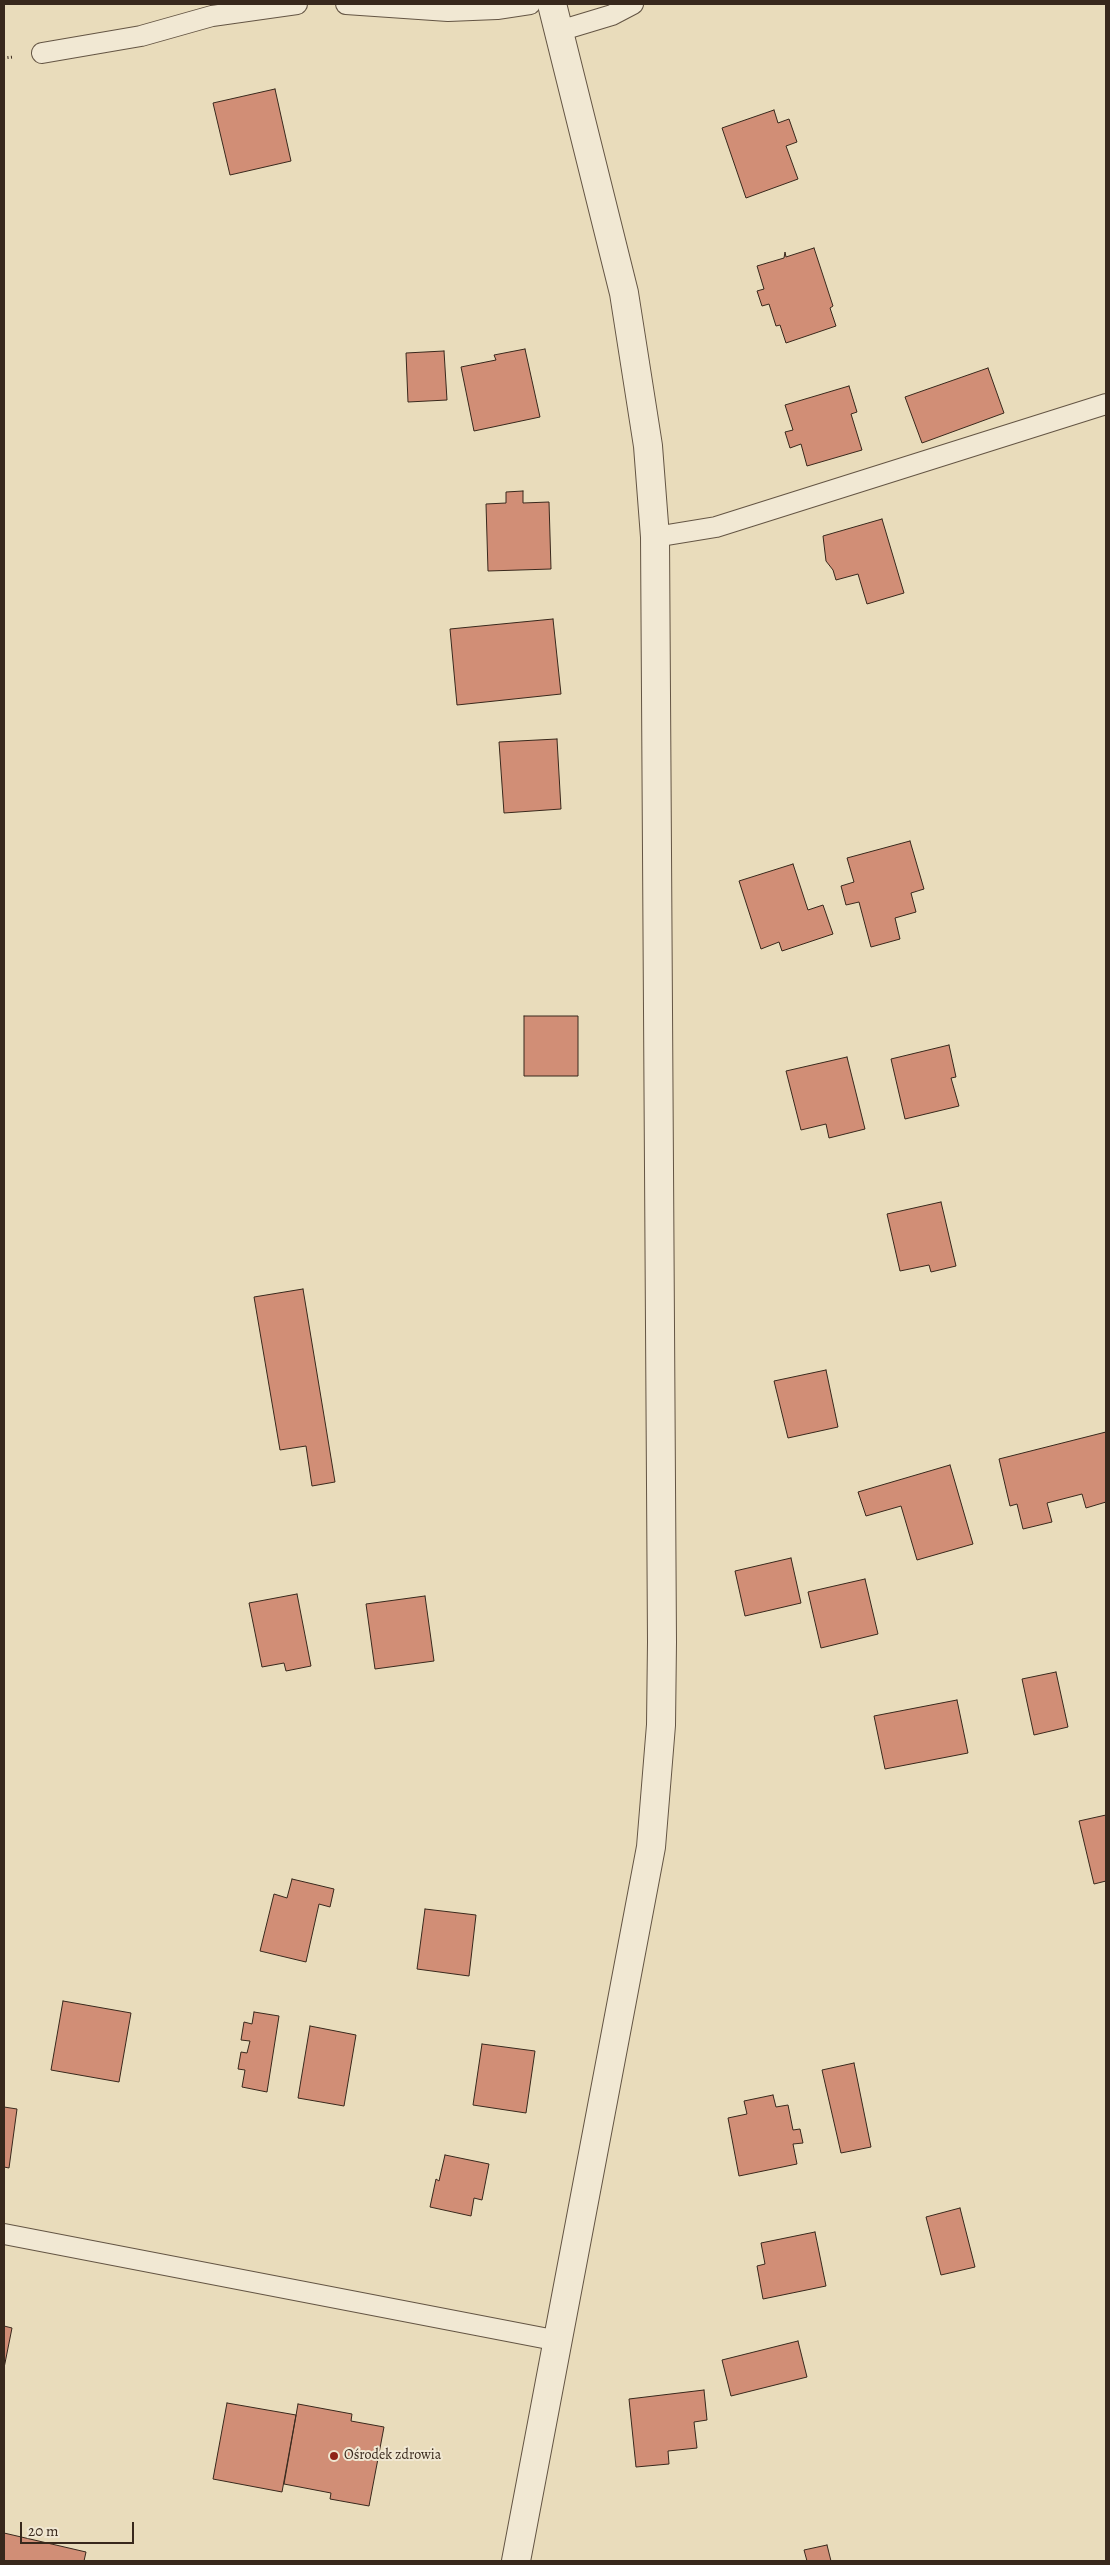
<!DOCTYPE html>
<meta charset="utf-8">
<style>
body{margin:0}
#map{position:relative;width:1110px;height:2565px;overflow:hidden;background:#e9dcbb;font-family:Alegreya,serif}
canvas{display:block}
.frame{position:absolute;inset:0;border:5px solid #38281c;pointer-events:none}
.scale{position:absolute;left:20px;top:2522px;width:114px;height:22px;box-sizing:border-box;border:2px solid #38281c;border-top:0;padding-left:6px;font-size:15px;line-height:18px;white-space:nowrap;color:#38281c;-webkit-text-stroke:4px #f1e8d3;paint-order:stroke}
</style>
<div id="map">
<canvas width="1110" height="2565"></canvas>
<div class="frame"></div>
<div class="scale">20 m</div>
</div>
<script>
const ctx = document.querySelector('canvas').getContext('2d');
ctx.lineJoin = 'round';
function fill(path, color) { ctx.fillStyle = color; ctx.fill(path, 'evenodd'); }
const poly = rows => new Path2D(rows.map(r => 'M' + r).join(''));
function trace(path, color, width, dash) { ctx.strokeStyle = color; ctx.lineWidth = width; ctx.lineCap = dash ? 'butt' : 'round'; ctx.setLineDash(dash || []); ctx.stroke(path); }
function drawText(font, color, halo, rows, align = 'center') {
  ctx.font = font + ' Alegreya,serif'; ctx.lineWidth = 4; ctx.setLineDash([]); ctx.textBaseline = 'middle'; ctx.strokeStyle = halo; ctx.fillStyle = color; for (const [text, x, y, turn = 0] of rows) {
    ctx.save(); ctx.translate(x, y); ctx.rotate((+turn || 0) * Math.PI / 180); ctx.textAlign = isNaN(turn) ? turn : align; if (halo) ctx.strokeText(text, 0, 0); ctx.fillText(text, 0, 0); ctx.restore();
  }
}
const building = poly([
 [275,89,291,161,230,175,213,103,275,89],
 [774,110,778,123,789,119,797,142,786,146,798,179,746,198,722,128,774,110],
 [814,248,833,306,830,308,836,326,786,343,780,325,776,326,769,304,762,306,757,291,764,289,757,266,784,258,785,252,786,257,814,248],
 [525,349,540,417,474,431,461,367,496,360,494,355,525,349],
 [444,351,447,400,408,402,406,353,444,351],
 [988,368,1004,413,922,443,905,397,988,368],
 [849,386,857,412,851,414,862,450,807,466,801,444,790,448,785,432,793,430,785,405,849,386],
 [523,491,523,503,549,502,551,569,488,571,486,504,506,503,506,492,523,491],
 [882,519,904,593,867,604,858,574,836,580,833,570,826,561,823,536,882,519],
 [553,619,561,694,457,705,450,629,553,619],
 [557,739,561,809,504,813,499,742,557,739],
 [910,841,924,889,911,893,916,912,895,918,900,939,871,947,859,902,846,905,841,886,854,882,847,858,910,841],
 [793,864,808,910,823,905,833,934,782,951,779,942,761,949,739,881,793,864],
 [524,1016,578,1016,578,1076,524,1076,524,1016],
 [949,1045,956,1077,951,1078,959,1106,905,1119,891,1059,949,1045],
 [847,1057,865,1129,829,1138,826,1124,801,1130,786,1071,847,1057],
 [941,1202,956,1266,931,1272,929,1265,900,1271,887,1214,941,1202],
 [303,1289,335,1482,312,1486,306,1446,280,1450,254,1297,303,1289],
 [826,1370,838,1427,788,1438,774,1381,826,1370],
 [1106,1432,1106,1502,1086,1508,1082,1494,1047,1503,1052,1522,1023,1529,1017,1504,1010,1506,999,1459,1106,1432],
 [950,1465,973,1544,917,1560,901,1506,866,1516,858,1492,950,1465],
 [791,1558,801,1603,745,1616,735,1571,791,1558],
 [865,1579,878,1634,821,1648,808,1592,865,1579],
 [297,1594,311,1666,286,1671,284,1663,262,1667,249,1603,297,1594],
 [425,1596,434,1661,375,1669,366,1604,425,1596],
 [1056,1672,1068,1727,1034,1735,1022,1679,1056,1672],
 [957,1700,968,1753,885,1769,874,1716,957,1700],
 [1106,1815,1106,1881,1094,1884,1079,1821,1106,1815],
 [292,1879,334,1889,330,1907,319,1904,306,1962,260,1951,274,1894,287,1898,292,1879],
 [425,1909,476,1915,469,1976,417,1969,425,1909],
 [63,2001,131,2013,119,2082,51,2070,63,2001],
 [254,2012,279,2016,267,2092,242,2087,245,2070,238,2069,241,2052,247,2053,250,2041,241,2040,244,2022,252,2024,254,2012],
 [310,2026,356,2035,344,2106,298,2098,310,2026],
 [482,2044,535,2051,526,2113,473,2105,482,2044],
 [854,2063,871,2147,841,2153,822,2070,854,2063],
 [773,2095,776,2107,788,2105,793,2130,800,2129,803,2143,793,2144,797,2164,739,2176,728,2118,747,2114,744,2101,773,2095],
 [4,2107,17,2109,9,2168,4,2167,4,2107],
 [445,2155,489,2164,482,2200,474,2198,471,2216,430,2207,436,2179,439,2181,445,2155],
 [960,2208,975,2267,941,2275,926,2217,960,2208],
 [815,2232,826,2286,763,2299,757,2266,765,2264,761,2243,815,2232],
 [4,2326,12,2328,4,2368,4,2326],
 [798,2341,807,2377,731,2396,722,2360,798,2341],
 [704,2390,707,2420,694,2422,697,2448,668,2451,669,2464,636,2467,629,2399,704,2390],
 [227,2403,296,2415,282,2492,213,2479,227,2403],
 [298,2404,352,2414,351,2421,384,2427,369,2506,330,2499,331,2493,284,2484,298,2404],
 [4,2533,86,2552,84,2561,4,2561,4,2533],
 [827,2545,831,2561,807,2561,804,2550,827,2545]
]);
fill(building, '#d18e76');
trace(building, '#38281c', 1);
const service = poly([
 [346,4,448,11,497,9,530,4],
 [559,31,612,15,633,4],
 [42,53,141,36,212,16,297,4],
 [655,537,716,527,1106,404],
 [4,2234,559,2341]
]);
const tertiary = poly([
 [516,2561,651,1847,661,1725,662,1642,655,537,648,446,624,293,552,4]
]);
trace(service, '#645544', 22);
trace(tertiary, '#645544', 30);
trace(poly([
 [4,58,13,57]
]), '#38281c', 3, [1, 2.5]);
trace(service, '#f1e8d3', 20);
trace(tertiary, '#f1e8d3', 28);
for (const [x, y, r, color] of [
 [334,2456,5,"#8f2418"]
]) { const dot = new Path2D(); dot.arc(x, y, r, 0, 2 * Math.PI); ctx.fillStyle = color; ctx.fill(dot); trace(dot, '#f1e8d3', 2); }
drawText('14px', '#38281c', '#f1e8d3', [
 ["Ośrodek zdrowia",344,2456]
], 'left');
</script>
